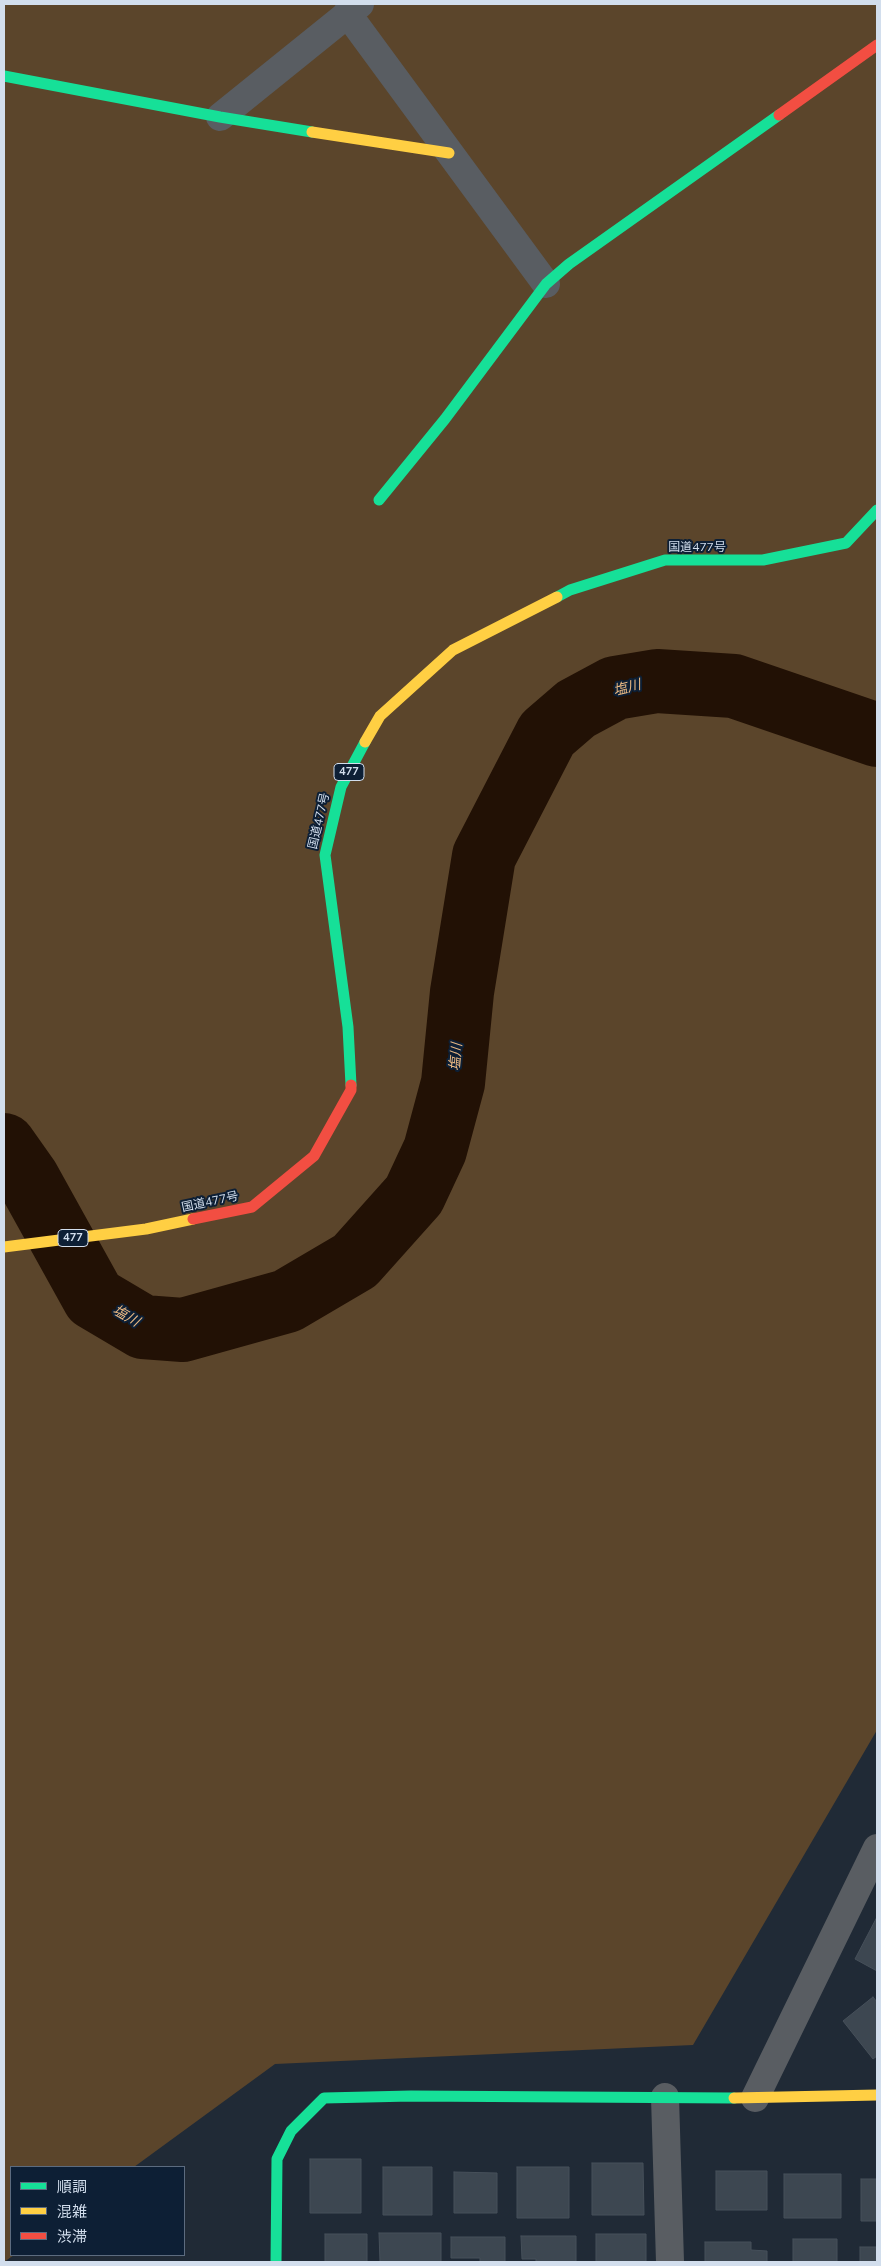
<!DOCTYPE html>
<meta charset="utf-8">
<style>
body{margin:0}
#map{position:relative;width:881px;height:2266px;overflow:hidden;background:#202a36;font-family:Mulish,"Noto Sans JP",sans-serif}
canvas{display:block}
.frame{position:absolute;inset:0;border:5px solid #d2deed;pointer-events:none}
.legend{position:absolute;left:10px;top:2166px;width:175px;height:90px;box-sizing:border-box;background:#0d1f35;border:1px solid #5c6b7f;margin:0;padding:6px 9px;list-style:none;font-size:15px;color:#d2deed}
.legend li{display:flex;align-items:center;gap:10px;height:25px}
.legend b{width:25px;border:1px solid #5c6b7f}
</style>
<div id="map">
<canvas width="881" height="2266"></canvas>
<div class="frame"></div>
<ul class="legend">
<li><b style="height:6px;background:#16e098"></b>順調</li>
<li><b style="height:6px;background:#ffcf43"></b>混雑</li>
<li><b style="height:6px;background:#f24e42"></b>渋滞</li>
</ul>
</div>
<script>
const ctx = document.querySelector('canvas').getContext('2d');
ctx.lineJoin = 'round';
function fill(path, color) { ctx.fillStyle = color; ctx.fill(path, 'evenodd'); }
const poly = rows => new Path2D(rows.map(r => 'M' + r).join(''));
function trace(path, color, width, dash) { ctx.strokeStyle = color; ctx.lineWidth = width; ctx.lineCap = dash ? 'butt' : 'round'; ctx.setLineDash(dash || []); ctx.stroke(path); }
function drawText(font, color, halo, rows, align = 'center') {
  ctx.font = font + ' Mulish,"Noto Sans JP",sans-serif'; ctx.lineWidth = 4; ctx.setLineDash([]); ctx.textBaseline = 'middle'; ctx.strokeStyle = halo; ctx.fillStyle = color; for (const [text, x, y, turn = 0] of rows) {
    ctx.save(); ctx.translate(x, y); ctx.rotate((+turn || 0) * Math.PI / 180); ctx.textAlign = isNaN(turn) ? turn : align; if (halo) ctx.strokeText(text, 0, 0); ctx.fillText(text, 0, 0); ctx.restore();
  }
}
fill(poly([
 [4,4,877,4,877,1730,693,2045,275,2064,134,2167,11,2167,11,2255,14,2255,4,2262]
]), '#5b452b');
trace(poly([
 [4,1145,28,1179,94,1298,143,1327,183,1330,287,1301,355,1261,414,1195,435,1150,453,1083,462,992,484,856,547,734,576,709,615,688,657,681,734,686,877,735]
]), '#221105', 64);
const building = poly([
 [877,1917,877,1971,855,1959,877,1917],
 [873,1997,877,2002,877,2056,873,2059,843,2021,873,1997],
 [310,2159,361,2159,361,2213,310,2213,310,2159],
 [592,2163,643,2163,644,2215,592,2215,592,2163],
 [383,2167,432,2167,432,2215,383,2215,383,2167],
 [517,2167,569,2167,569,2218,517,2218,517,2167],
 [716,2171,767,2171,767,2210,716,2210,716,2171],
 [454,2172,497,2173,497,2213,454,2213,454,2172],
 [784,2174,841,2174,841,2218,784,2218,784,2174],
 [861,2179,877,2179,877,2221,861,2221,861,2179],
 [379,2233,441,2233,441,2262,380,2262,379,2233],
 [325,2234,367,2234,367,2262,325,2262,325,2234],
 [596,2234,646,2234,646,2262,596,2262,596,2234],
 [521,2236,576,2236,576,2262,536,2262,536,2259,522,2259,521,2236],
 [451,2237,505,2237,505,2262,480,2262,480,2258,451,2258,451,2237],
 [793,2239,837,2239,837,2262,793,2262,793,2239],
 [705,2242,751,2242,751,2250,767,2251,767,2262,705,2262,705,2242],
 [860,2247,877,2247,877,2262,860,2262,860,2247]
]);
fill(building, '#3d4751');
trace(building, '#46505a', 1);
trace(poly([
 [347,13,546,284],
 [220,117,360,4],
 [665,2097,670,2262],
 [755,2098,877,1848]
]), '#595d62', 28);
trace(poly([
 [4,76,220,117,312,132],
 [379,500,445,419,546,284,569,264,779,115],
 [557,597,570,590,665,560,763,560,846,543,877,510],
 [351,1085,348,1027,325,855,341,787,365,742],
 [276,2262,277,2159,291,2131,324,2098,411,2096,734,2098]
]), '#16e098', 11);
trace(poly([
 [312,132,449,153],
 [365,742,380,716,453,650,557,597],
 [4,1247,146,1229,193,1219],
 [734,2098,877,2095]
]), '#ffcf43', 11);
trace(poly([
 [779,115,877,45],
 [193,1219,252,1207,314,1156,351,1090,351,1085]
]), '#f24e42', 11);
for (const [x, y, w] of [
 [349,772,30],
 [73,1238,30]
]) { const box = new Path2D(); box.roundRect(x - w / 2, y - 8.5, w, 17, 4); ctx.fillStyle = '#0d1f35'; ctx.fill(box); trace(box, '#d2deed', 1); }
drawText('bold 11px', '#d2deed', null, [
 ["477",349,772],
 ["477",73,1238]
]);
drawText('12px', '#d2deed', '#0d1f35', [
 ["国道477号",697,547],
 ["国道477号",319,821,-77],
 ["国道477号",210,1202,-12]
]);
drawText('italic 14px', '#eab983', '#0d1f35', [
 ["塩川",627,688,-14],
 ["塩川",456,1057,-85],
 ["塩川",126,1316,30]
]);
</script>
